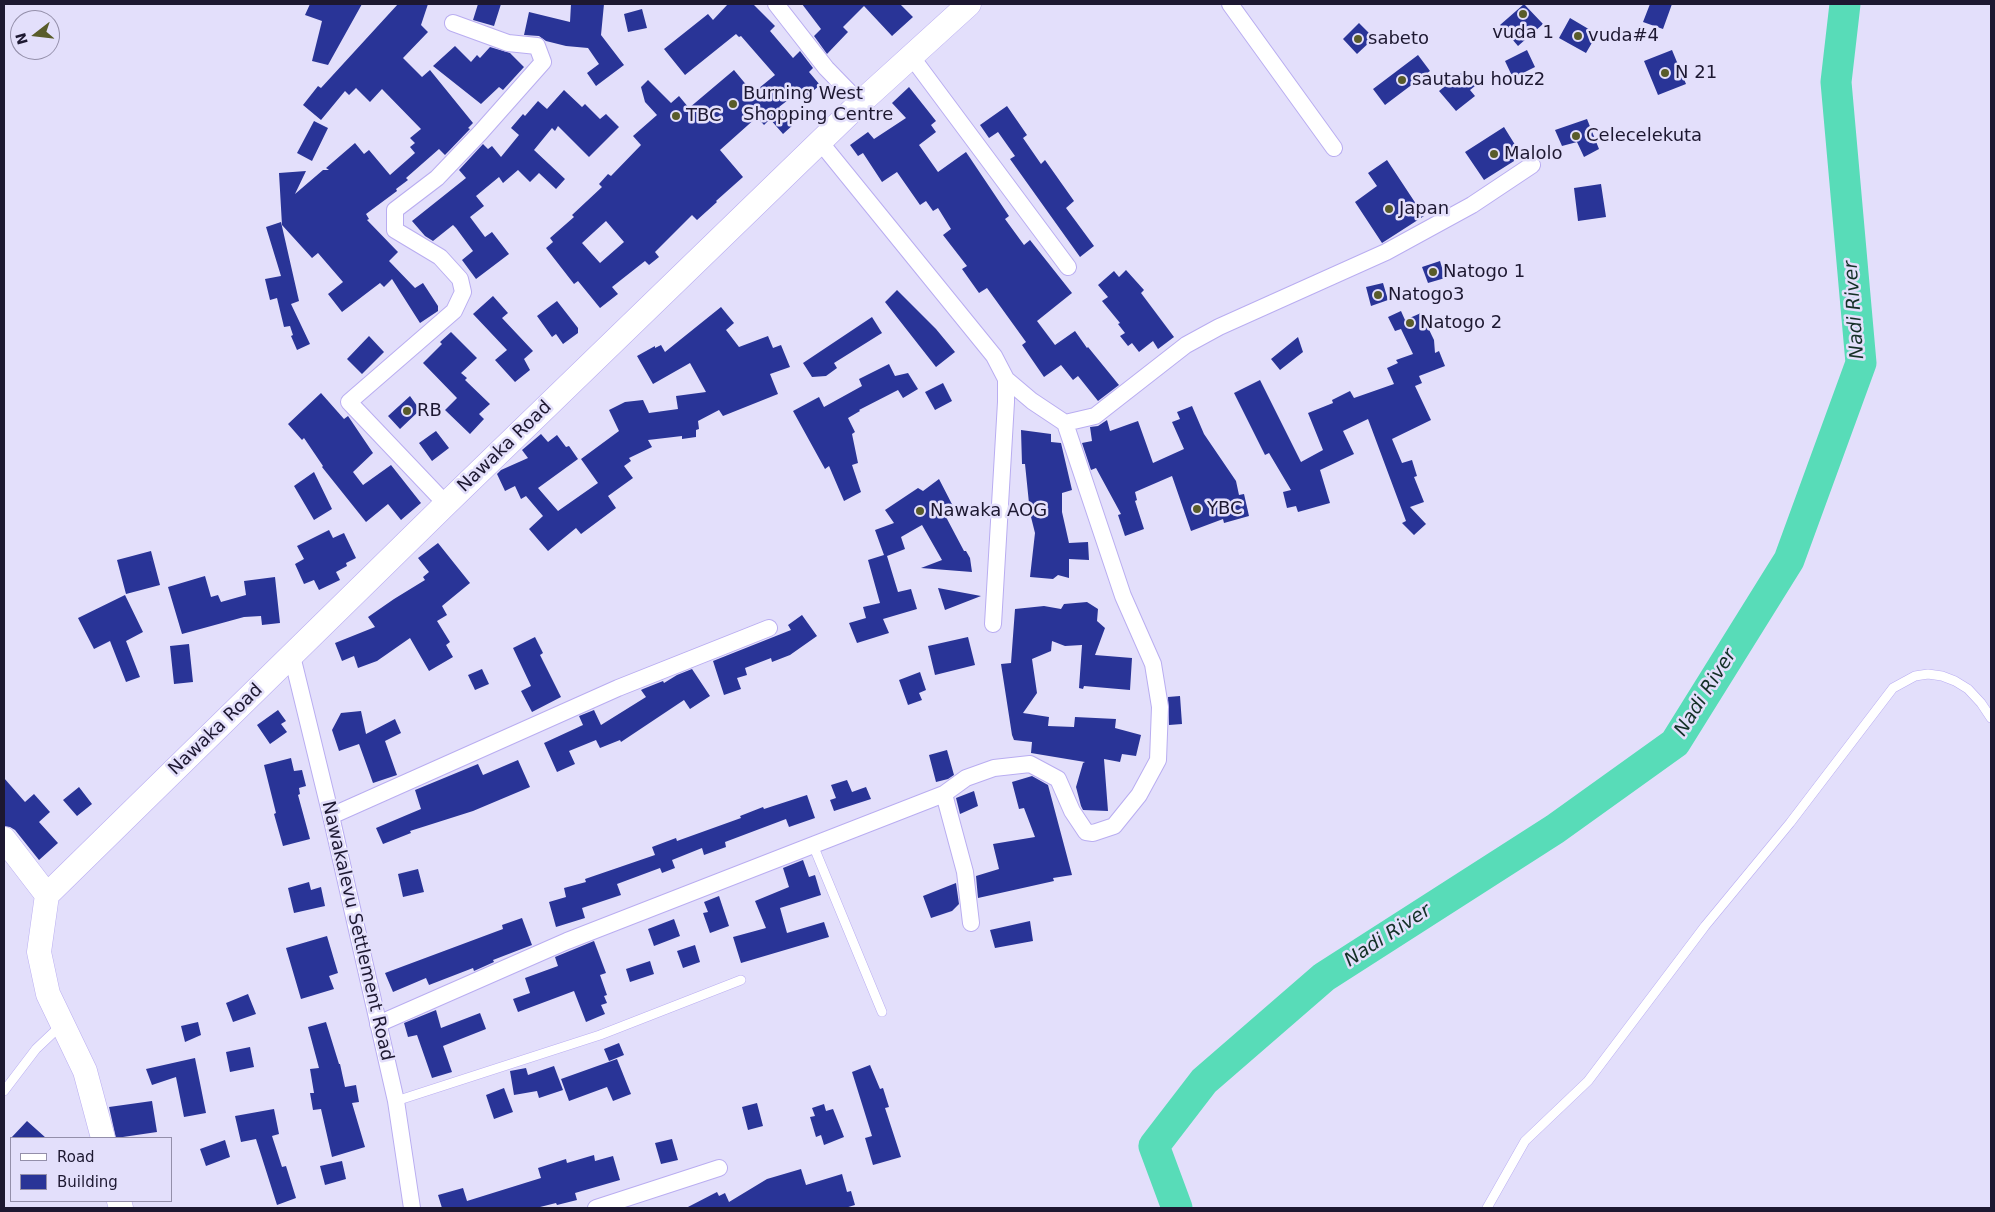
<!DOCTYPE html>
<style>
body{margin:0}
#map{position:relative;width:1995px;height:1212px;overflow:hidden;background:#e3dffb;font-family:"DejaVu Sans",sans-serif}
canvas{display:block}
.frame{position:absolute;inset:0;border:5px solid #1d1831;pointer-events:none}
.legend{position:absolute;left:10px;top:1137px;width:162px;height:65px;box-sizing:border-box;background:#e3dffb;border:1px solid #948faa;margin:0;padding:6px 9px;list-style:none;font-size:15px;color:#1d1831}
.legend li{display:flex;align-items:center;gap:10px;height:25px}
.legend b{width:25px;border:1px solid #948faa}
.north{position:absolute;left:10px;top:10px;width:50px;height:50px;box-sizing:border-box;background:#e3dffb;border:1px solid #948faa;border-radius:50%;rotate:254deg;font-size:14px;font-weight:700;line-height:20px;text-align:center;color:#1d1831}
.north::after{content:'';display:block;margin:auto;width:18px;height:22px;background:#595c2a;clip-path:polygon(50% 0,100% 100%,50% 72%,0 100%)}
</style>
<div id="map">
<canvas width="1995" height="1212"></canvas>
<div class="frame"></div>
<ul class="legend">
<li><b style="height:6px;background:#fff"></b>Road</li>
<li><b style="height:14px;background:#293497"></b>Building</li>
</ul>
<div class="north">N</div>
</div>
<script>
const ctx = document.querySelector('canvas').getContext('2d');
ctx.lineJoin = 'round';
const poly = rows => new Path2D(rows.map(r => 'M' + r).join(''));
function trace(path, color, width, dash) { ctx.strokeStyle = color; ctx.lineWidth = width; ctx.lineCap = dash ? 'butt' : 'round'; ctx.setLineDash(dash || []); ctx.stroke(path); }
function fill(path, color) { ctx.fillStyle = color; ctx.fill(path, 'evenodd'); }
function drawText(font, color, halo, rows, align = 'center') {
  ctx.font = font + ' "DejaVu Sans",sans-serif'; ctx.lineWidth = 5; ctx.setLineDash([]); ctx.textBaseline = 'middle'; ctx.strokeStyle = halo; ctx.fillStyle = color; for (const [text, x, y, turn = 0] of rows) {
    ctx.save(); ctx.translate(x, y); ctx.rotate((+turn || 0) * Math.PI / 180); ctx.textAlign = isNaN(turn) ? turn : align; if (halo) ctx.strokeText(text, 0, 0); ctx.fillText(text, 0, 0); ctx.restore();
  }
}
trace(poly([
 [1177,1208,1154,1146,1204,1081,1324,977,1555,829,1675,743,1789,560,1861,363,1836,82,1845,4]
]), '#58dcb8', 31);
fill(poly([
 [310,4,362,4,328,65,312,61,322,21,305,15],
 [398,4,428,4,421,25,428,32,403,58,422,77,430,70,473,123,468,128,470,129,445,155,439,149,406,178,408,180,396,189,397,191,366,214,369,219,367,220,398,252,389,261,415,288,423,283,438,306,438,311,420,323,392,279,384,287,380,283,342,312,328,294,343,282,318,253,312,258,282,225,279,173,306,171,295,194,323,170,329,170,326,168,355,143,364,154,369,150,390,175,415,153,410,147,415,143,410,138,421,129,382,89,370,102,356,88,349,95,345,91,321,120,303,105,318,86,321,88],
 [478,4,501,4,494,26,473,20],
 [571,4,604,4,601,35,624,65,596,86,587,73,599,64,588,48,566,46,546,41,539,36,524,35,529,12,570,22],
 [728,4,753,4,775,26,770,31,793,58,800,51,813,68,809,72,820,85,806,97,801,90,779,107,794,124,783,134,770,119,764,125,757,117,720,150,743,177,716,201,717,202,697,220,692,215,655,252,659,257,649,265,645,261,612,287,618,294,600,308,578,281,574,284,546,248,553,242,550,238,574,217,572,215,602,187,599,184,608,174,611,176,641,145,633,136,657,115,645,102,641,87,648,80,671,103,679,96,689,108,734,70,753,93,775,75,741,36,739,37,736,34,685,75,664,49,708,14,713,20],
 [606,221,624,242,600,263,582,243],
 [802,4,900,4,913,17,892,36,864,6,843,27,848,32,827,54,814,36,821,29],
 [1524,4,1543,24,1518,46,1500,25],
 [1650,4,1672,4,1663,29,1643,22],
 [642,9,647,28,628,32,624,14],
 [1570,18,1597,34,1586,53,1559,38],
 [1359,23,1374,38,1357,54,1343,39],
 [455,46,471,62,477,55,480,58,490,47,510,53,524,67,503,90,499,87,481,104,433,66],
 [1527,50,1535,67,1513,78,1505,61],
 [1672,50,1686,84,1658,95,1644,61],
 [1418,55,1430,71,1385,105,1373,89],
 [1464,71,1475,86,1470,90,1475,96,1456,111,1439,91],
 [909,87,936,121,931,125,936,132,919,145,938,172,966,152,1009,216,1005,219,1024,245,1030,240,1072,293,1037,321,1055,345,1075,331,1087,348,1088,347,1119,385,1098,401,1078,376,1073,380,1061,365,1044,377,1022,345,1026,342,987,288,979,293,962,269,967,266,943,235,951,229,938,208,933,211,926,201,920,205,897,172,882,182,863,153,858,156,850,145,868,132,874,139,906,118,892,103],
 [564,90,582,107,585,104,600,119,606,114,619,127,589,157,558,126,555,131,552,128,534,150,565,179,556,189,539,173,530,182,518,170,503,183,499,177,476,196,484,206,470,217,485,237,492,232,509,254,476,279,462,260,473,251,456,228,453,225,433,241,425,236,412,221,466,178,459,170,483,144,488,149,492,146,501,157,519,135,511,128,523,114,525,116,538,101,547,109],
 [1007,106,1027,135,1023,138,1041,164,1045,160,1074,201,1066,208,1094,246,1080,257,1010,159,1015,156,998,132,989,138,980,125],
 [1587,119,1599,149,1584,157,1577,142,1562,146,1555,130],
 [314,121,328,128,312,161,297,153],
 [1504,127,1522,156,1484,180,1465,152],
 [1387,160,1424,216,1382,243,1355,202,1377,186,1368,173],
 [1601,184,1606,217,1578,221,1574,188],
 [281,222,299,301,291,304,310,344,297,350,291,336,293,335,290,326,284,327,277,298,270,300,265,279,281,276,266,227],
 [1440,261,1445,278,1428,283,1422,267],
 [1126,270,1144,290,1141,293,1174,337,1158,349,1153,341,1139,352,1132,343,1128,346,1120,336,1125,333,1118,324,1120,323,1102,301,1108,297,1098,285,1114,271,1119,277],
 [1383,283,1388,300,1371,306,1366,287],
 [897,290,936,329,955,352,936,367,885,302],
 [493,296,508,313,502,318,533,351,524,359,530,370,515,382,495,360,507,350,473,314],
 [557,301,578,328,578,333,563,344,556,334,552,337,537,316],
 [721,307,734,323,726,330,739,347,768,336,773,348,781,345,790,367,770,374,778,394,723,416,719,410,698,421,699,429,696,430,696,437,682,439,682,436,648,440,652,447,629,458,631,461,624,466,633,478,608,496,616,508,581,534,576,528,548,551,529,529,543,516,526,496,521,499,515,486,505,491,497,474,501,470,528,458,522,450,541,434,548,442,557,435,566,447,569,446,578,459,538,488,558,511,598,483,581,459,619,431,609,410,625,402,643,400,649,413,678,409,676,396,706,392,690,363,653,384,637,356,655,346,655,348,661,345,665,352],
 [1401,311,1405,320,1421,313,1434,340,1435,353,1439,351,1445,366,1419,376,1422,383,1415,386,1431,420,1392,439,1402,463,1412,460,1417,476,1414,477,1424,502,1410,507,1426,524,1414,535,1402,523,1406,521,1368,419,1343,431,1354,454,1320,470,1330,503,1298,512,1296,506,1287,508,1283,492,1291,490,1269,453,1265,455,1234,393,1260,380,1301,462,1323,450,1308,413,1333,403,1332,400,1350,391,1354,398,1394,384,1387,368,1398,363,1396,360,1413,354,1401,329,1395,331,1388,317],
 [872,317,882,333,834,363,837,368,826,376,812,377,803,363],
 [451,332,477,358,461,373,467,378,465,380,490,404,479,414,484,419,470,434,445,410,457,398,423,363,442,344,440,342],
 [369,336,384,352,362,374,347,359],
 [1298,337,1303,352,1280,370,1271,359],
 [889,364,895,376,908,373,918,389,903,398,898,390,859,410,860,411,848,418,855,432,852,434,858,463,852,465,861,492,844,501,829,466,825,469,793,411,819,397,824,407,862,386,859,379],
 [943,383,952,401,935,410,925,392],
 [321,393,344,419,348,416,373,453,353,472,363,485,391,465,421,503,401,520,388,504,366,522,322,467,323,466,304,438,302,440,288,424],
 [410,396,420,410,400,429,388,416],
 [1192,406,1204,434,1236,481,1239,495,1244,494,1249,516,1224,523,1223,519,1191,531,1172,476,1135,492,1137,500,1135,501,1144,529,1125,536,1118,515,1121,514,1096,468,1091,470,1082,443,1092,441,1090,427,1098,426,1107,420,1110,431,1138,421,1153,463,1184,449,1172,422,1180,419,1177,412],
 [1021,430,1051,434,1051,442,1061,443,1072,490,1062,493,1062,512,1069,543,1088,542,1089,560,1069,559,1069,578,1058,575,1053,579,1030,577,1035,533,1030,513,1025,464,1022,464],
 [436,431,449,448,432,461,419,443],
 [314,472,332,509,314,520,294,486],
 [939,479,956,512,946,517,964,551,966,551,970,558,972,572,921,568,942,560,922,525,901,537,905,549,887,556,898,592,911,589,917,609,883,619,889,633,857,643,849,623,866,618,863,607,880,603,868,560,884,555,875,530,894,523,885,510,918,488,923,491],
 [329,530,333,538,344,533,356,558,346,563,347,566,336,572,340,580,319,590,314,580,304,584,295,564,304,559,297,546],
 [438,543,470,583,442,606,447,615,437,621,450,642,446,645,453,657,429,671,410,638,377,661,358,668,354,656,342,661,335,643,375,627,368,617,394,599,425,580,423,577,429,572,418,558],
 [151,551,160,585,126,594,117,560],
 [205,576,211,597,218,595,221,602,246,595,244,581,275,577,280,623,262,625,261,616,244,617,182,634,168,587],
 [938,588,981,596,945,610],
 [125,595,143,632,126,641,140,677,126,682,110,641,94,649,78,618],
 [1087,602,1098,609,1097,621,1105,628,1095,655,1132,658,1130,690,1084,686,1083,689,1079,688,1082,645,1065,646,1052,641,1051,651,1032,659,1037,693,1023,713,1049,717,1048,726,1074,727,1075,717,1116,719,1115,728,1141,735,1136,756,1122,754,1120,762,1104,759,1108,811,1083,810,1081,806,1076,787,1083,763,1085,762,1031,753,1032,742,1014,740,1012,735,1001,664,1011,663,1015,609,1044,606,1061,609,1064,604],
 [802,615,817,636,790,655,772,662,771,658,745,668,747,675,737,678,741,689,724,695,713,661,791,630,788,625],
 [535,637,543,653,540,655,561,697,532,712,521,691,531,686,513,648],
 [968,637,975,665,935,675,928,646],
 [189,644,193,682,174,684,170,646],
 [482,669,489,684,475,690,468,675],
 [692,669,710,696,690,709,684,700,621,742,620,740,600,748,596,740,569,751,575,764,557,772,544,743,583,725,579,716,594,710,601,725,646,697,641,690,643,689,663,681,664,683,677,675],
 [920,672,926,690,919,693,922,700,908,705,899,680],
 [1180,696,1182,724,1169,725,1168,697],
 [278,710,286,721,281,724,287,732,270,744,257,725],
 [361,711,366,734,395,719,401,733,385,741,397,775,373,783,359,744,339,751,332,730,341,713],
 [947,750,954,775,948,779,936,782,929,755],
 [291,758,294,771,302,770,306,786,299,788,300,794,298,795,310,839,283,846,274,814,276,813,264,765],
 [518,760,530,787,473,811,410,831,411,833,383,844,376,828,421,809,415,790,478,764,483,775],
 [1032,776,1048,785,1072,875,1053,878,1054,881,978,898,976,876,999,869,993,844,1035,837,1024,808,1019,809,1012,782],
 [4,778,25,802,34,794,50,812,39,822,58,843,39,860,15,830,10,827,4,826],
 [847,780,852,792,866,787,871,799,834,811,830,800,836,798,831,785],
 [79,787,92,804,77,816,63,800],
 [974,791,978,806,960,814,956,798],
 [807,795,815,818,789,827,786,819,725,842,726,847,704,855,702,848,672,860,675,868,662,873,660,868,617,884,621,895,582,908,585,918,556,927,549,902,566,897,564,888,586,882,585,879,655,855,652,847,676,838,677,841,741,818,740,816,763,807,764,809],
 [803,860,809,877,815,875,821,895,780,908,787,933,824,922,829,937,741,963,733,937,766,928,755,901,789,887,783,868],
 [418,869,424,892,403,897,398,874],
 [309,882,311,890,321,887,325,906,294,913,288,888],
 [956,883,959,904,952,911,931,918,923,896],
 [719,896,729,926,710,933,703,913,708,912,704,902],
 [522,918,532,945,493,960,494,962,474,971,473,968,429,985,426,978,393,992,385,973,503,929,502,925],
 [674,919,680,936,654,946,648,929],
 [1030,921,1033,941,995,948,990,930],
 [327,936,338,973,329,976,334,989,301,999,286,948],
 [594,941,606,973,600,975,607,995,604,996,607,1003,601,1005,605,1014,586,1022,574,991,518,1012,513,999,530,993,525,978,558,966,555,957],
 [695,945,700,962,683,968,677,951],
 [650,961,654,974,630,982,626,969],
 [248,994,256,1014,233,1022,226,1003],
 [436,1010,441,1028,480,1013,486,1029,443,1046,452,1072,432,1078,417,1035,408,1037,404,1023],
 [198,1022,201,1035,185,1042,181,1026],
 [326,1022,339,1064,340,1064,345,1087,356,1085,359,1102,352,1103,365,1147,332,1157,321,1109,313,1110,310,1093,314,1093,310,1069,319,1068,308,1027],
 [619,1043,624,1055,609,1061,604,1049],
 [250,1047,254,1067,230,1072,226,1052],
 [195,1058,206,1113,184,1117,176,1077,152,1085,146,1069],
 [617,1059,631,1094,613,1101,607,1087,569,1101,561,1079],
 [870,1065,880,1089,883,1088,889,1107,885,1108,901,1157,873,1165,865,1138,872,1136,852,1072],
 [554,1066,563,1090,539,1098,537,1091,514,1095,510,1071,526,1068,528,1075],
 [504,1088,513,1112,494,1119,486,1095],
 [152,1101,157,1132,116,1138,109,1107],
 [757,1103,763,1126,748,1130,742,1107],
 [824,1104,826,1111,833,1109,844,1137,824,1145,821,1135,816,1137,810,1117,815,1116,812,1108],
 [274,1109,279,1134,272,1136,282,1167,286,1166,296,1198,277,1205,256,1139,241,1142,235,1116],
 [27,1121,46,1138,11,1138],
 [672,1139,678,1160,661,1164,655,1143],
 [225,1140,230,1157,206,1166,200,1149],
 [594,1155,595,1161,613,1156,620,1180,575,1193,577,1200,557,1205,556,1203,536,1208,442,1208,438,1195,463,1188,467,1201,541,1178,538,1168,566,1159,567,1163],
 [342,1161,346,1179,325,1185,320,1166],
 [801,1169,806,1185,842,1174,847,1192,851,1191,855,1205,845,1208,686,1208,717,1192,719,1196,725,1193,729,1202,767,1179]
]), '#293497');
const lane = poly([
 [813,845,882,1012],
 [4,1091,36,1049,55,1031,57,1023],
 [396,1101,600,1035,741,980],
 [1487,1208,1525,1141,1588,1081,1705,926,1790,823,1893,688,1915,676,1928,674,1942,676,1955,681,1968,689,1981,703,1991,718]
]);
const street = poly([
 [776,4,826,68,860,103],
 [1230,4,1334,148],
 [911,56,1068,267],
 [821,143,994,356,1006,379,1006,402,993,624],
 [1006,379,1032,401,1065,423,1095,416,1186,345,1219,327,1386,252,1472,205,1532,165],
 [446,504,349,402,454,311,463,292,460,279,440,257,395,230,395,210,437,178,480,133,543,62,537,46,508,43,453,23],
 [292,656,331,816,396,1101,412,1208],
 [944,794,965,872,971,923],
 [331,816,618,688,769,628],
 [378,1024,567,941,944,794,966,778,994,768,1030,764,1058,779,1072,811,1086,832,1093,833,1114,826,1139,795,1158,760,1160,707,1153,664,1123,596,1065,423],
 [596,1208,719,1168]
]);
const secondary = poly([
 [4,839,47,895,39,952,48,994,85,1071,103,1138],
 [47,895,446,504,860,103,969,4],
 [119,1201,121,1208]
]);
trace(lane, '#b9adf1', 10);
trace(street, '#b9adf1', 18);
trace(secondary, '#b9adf1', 25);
trace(lane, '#fff', 9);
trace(street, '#fff', 16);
trace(secondary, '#fff', 24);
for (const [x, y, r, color] of [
 [1523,14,5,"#595c2a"],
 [1578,36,5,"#595c2a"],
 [1358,39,5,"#595c2a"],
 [1665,73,5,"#595c2a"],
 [1402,80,5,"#595c2a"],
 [733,104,5,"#595c2a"],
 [676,116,5,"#595c2a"],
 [1576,136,5,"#595c2a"],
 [1494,154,5,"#595c2a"],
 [1389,209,5,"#595c2a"],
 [1433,272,5,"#595c2a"],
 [1378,295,5,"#595c2a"],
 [1410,323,5,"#595c2a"],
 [407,411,5,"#595c2a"],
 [1197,509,5,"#595c2a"],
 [920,511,5,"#595c2a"]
]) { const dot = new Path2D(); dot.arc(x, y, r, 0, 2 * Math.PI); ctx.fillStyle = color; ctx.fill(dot); trace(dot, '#e3dffb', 2); }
drawText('18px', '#1d1831', '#e3dffb', [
 ["vuda 1",1523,33,"center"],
 ["vuda#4",1588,36],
 ["sabeto",1368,39],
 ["N 21",1675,73],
 ["sautabu houz2",1412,80],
 ["Burning West",743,94],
 ["Shopping Centre",743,115],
 ["TBC",686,116],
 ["Celecelekuta",1586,136],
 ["Malolo",1504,154],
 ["Japan",1399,209],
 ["Natogo 1",1443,272],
 ["Natogo3",1388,295],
 ["Natogo 2",1420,323],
 ["RB",417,411],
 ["YBC",1207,509],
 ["Nawaka AOG",930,511]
], 'left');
drawText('18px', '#1d1831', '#e3dffb', [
 ["Nawaka Road",505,447,-44],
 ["Nawaka Road",216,730,-44],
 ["Nawakalevu Settlement Road",357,931,77]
]);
drawText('italic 19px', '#143027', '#e3dffb', [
 ["Nadi River",1855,310,-94],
 ["Nadi River",1706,693,-58],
 ["Nadi River",1388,936,-33]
]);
</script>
